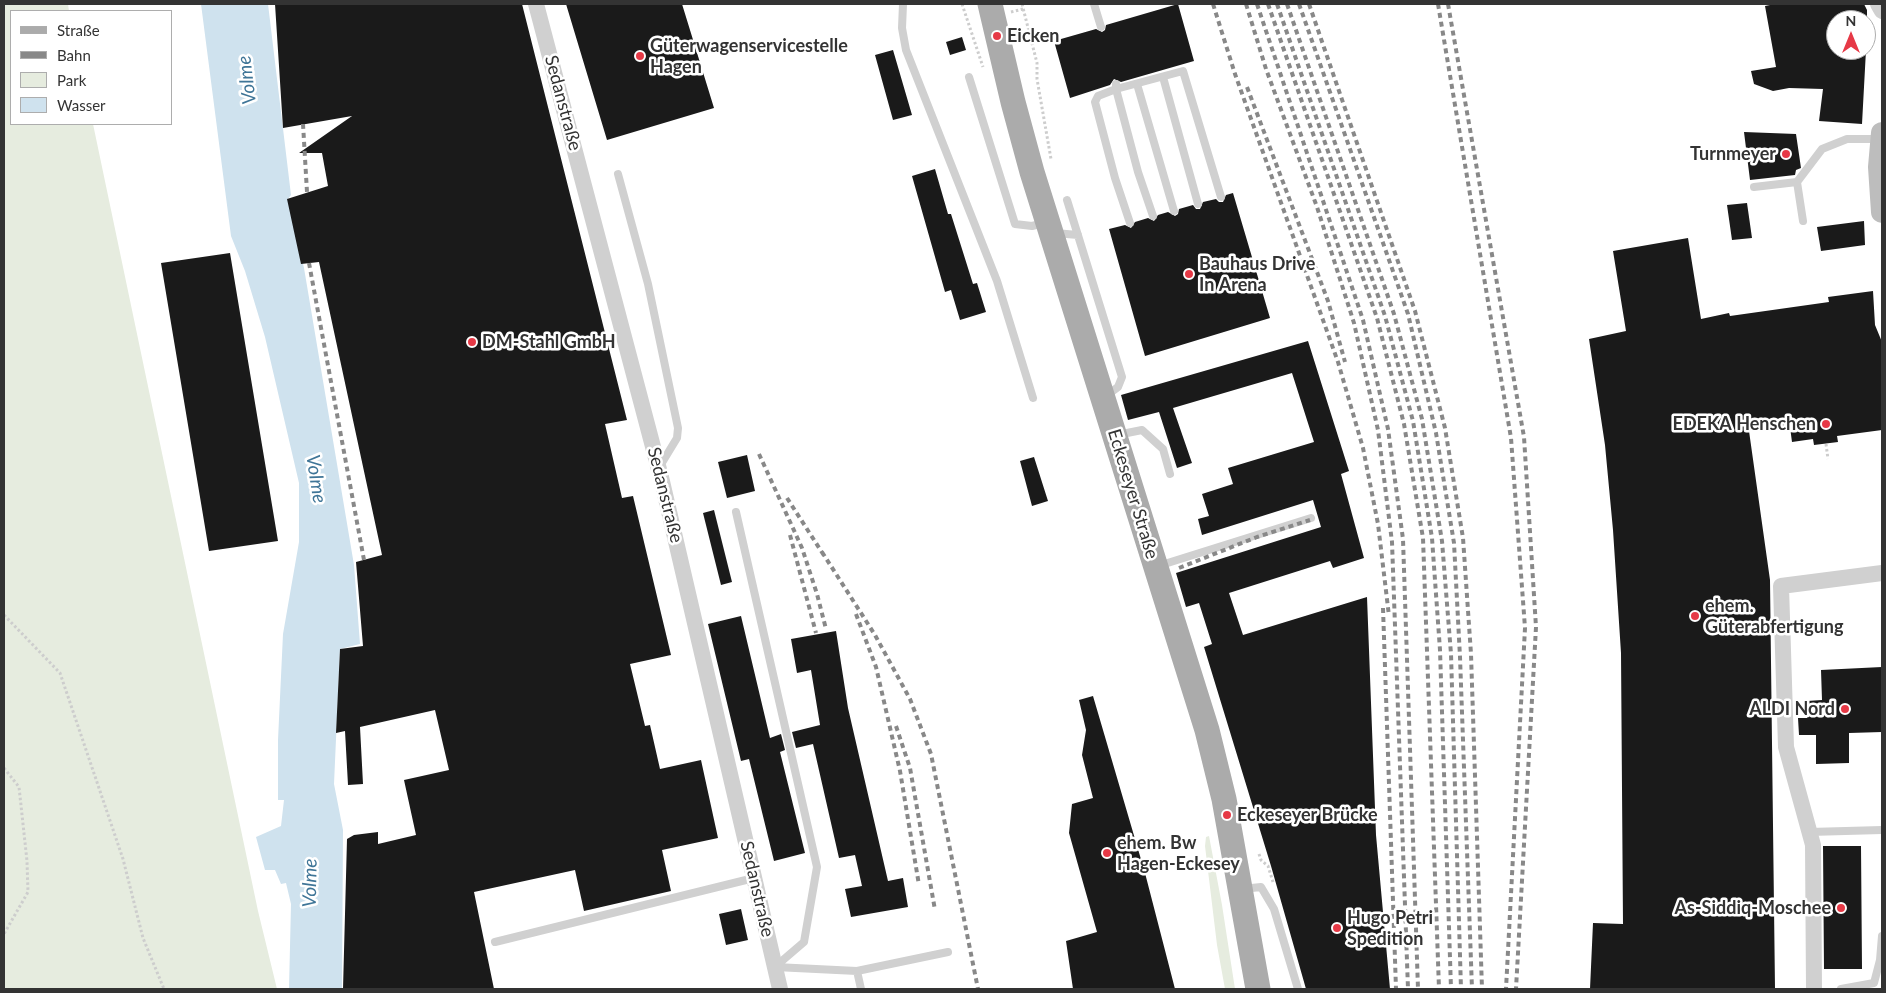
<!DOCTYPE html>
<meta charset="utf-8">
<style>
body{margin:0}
#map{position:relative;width:1886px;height:993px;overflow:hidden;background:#fff;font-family:Lato,sans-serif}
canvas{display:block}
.frame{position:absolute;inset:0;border:5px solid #333;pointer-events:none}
.legend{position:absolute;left:10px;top:10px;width:162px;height:115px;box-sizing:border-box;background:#fff;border:1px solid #adadad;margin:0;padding:6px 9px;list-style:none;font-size:15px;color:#333}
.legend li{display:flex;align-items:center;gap:10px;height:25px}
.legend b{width:25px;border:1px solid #adadad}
.north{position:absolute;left:1826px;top:10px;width:50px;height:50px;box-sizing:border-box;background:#fff;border:1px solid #adadad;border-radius:50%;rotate:0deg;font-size:14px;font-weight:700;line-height:20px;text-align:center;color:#333}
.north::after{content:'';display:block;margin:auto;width:18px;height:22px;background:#e63946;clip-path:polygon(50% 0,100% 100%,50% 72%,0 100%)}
</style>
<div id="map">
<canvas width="1886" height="993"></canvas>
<div class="frame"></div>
<ul class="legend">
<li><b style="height:6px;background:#ababab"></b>Straße</li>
<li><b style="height:6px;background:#888"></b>Bahn</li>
<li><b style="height:14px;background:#e6ecdf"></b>Park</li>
<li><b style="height:14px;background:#cfe2ee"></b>Wasser</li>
</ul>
<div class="north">N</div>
</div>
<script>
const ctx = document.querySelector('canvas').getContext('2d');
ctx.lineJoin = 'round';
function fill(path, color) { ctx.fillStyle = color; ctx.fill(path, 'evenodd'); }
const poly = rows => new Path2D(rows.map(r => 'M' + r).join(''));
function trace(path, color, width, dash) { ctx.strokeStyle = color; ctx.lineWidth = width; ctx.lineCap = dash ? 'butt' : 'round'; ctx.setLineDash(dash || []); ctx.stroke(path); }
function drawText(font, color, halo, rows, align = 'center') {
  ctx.font = font + ' Lato,sans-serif'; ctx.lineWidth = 5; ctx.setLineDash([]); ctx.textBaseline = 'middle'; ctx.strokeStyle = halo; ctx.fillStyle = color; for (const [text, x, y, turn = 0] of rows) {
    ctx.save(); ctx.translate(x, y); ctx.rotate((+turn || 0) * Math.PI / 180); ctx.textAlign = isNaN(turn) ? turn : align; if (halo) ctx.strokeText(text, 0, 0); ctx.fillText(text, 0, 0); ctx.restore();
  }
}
fill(poly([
 [4,4,68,4,69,11,11,11,11,124,93,124,258,911,277,989,4,989],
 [1209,836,1222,905,1235,989,1225,989,1217,945,1205,846,1206,837]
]), '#e6ecdf');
fill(poly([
 [201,4,268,4,291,195,288,199,304,268,354,565,360,644,340,649,334,784,343,830,342,989,289,989,291,904,286,883,281,884,275,870,265,870,256,837,281,826,284,800,278,800,278,740,283,634,299,542,299,483,265,337,245,271,231,236]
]), '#cfe2ee');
fill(poly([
 [275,4,522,4,627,420,605,424,622,498,633,496,671,655,630,664,645,726,650,725,660,769,701,760,718,838,662,850,671,891,584,911,575,870,474,892,494,989,343,989,347,839,354,835,378,832,378,844,416,835,404,780,449,770,435,710,360,727,363,784,348,785,345,731,336,733,340,649,363,646,356,562,382,555,319,262,301,264,287,199,328,186,322,153,299,153,352,116,283,128],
 [566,4,682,4,714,108,607,140],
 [1178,4,1194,61,1121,82,1114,79,1110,85,1070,98,1054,41,1096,29,1102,32,1105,30,1106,25],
 [1775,4,1864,4,1867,10,1867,20,1836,20,1836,50,1866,50,1862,124,1819,121,1823,89,1789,88,1773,91,1754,84,1751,71,1776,67,1765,6],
 [962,37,966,50,950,55,946,42],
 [893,50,912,115,893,120,875,55],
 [1744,132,1796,134,1801,168,1796,170,1795,175,1750,180],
 [935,169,948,214,951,214,973,284,977,283,986,312,960,320,951,290,945,292,912,176],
 [1233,193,1270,318,1145,356,1109,229,1125,225,1131,228,1135,222,1148,218,1154,221,1158,215,1168,212,1175,216,1178,214,1179,209,1193,205,1196,209,1200,209,1203,202,1216,199,1219,202,1223,202,1226,195],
 [1747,203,1752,238,1732,240,1727,205],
 [1864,221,1865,245,1821,251,1817,227],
 [1688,238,1701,319,1729,313,1730,316,1829,302,1828,297,1873,291,1875,325,1882,342,1882,430,1837,436,1838,442,1814,445,1813,439,1792,442,1790,427,1749,431,1770,580,1775,989,1590,989,1593,923,1623,924,1621,653,1613,530,1605,445,1589,339,1626,331,1613,251],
 [230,253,278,541,209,551,161,263],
 [1308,341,1349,471,1341,474,1364,558,1333,568,1330,561,1229,593,1243,635,1367,597,1376,835,1390,989,1306,989,1271,866,1204,647,1212,644,1199,603,1186,607,1176,573,1321,527,1313,500,1202,535,1198,519,1209,516,1202,494,1233,484,1228,468,1314,442,1292,373,1173,408,1192,463,1177,468,1159,412,1128,420,1121,395],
 [747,455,755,491,727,498,718,462],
 [1034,457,1048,501,1032,506,1020,461],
 [714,510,732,582,721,585,703,513],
 [741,616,770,738,781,734,785,750,780,752,805,853,774,861,749,759,741,761,708,624],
 [836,631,848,708,888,881,903,878,908,907,851,917,845,889,862,886,855,855,839,858,813,744,796,748,792,732,820,725,811,670,797,673,791,639],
 [1882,667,1882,732,1849,733,1849,763,1816,764,1816,735,1799,735,1798,718,1807,718,1807,701,1822,700,1821,670],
 [1093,696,1145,873,1175,989,1073,989,1066,941,1097,932,1069,833,1072,804,1093,798,1082,755,1086,730,1079,700],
 [1823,846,1861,846,1862,969,1824,969],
 [741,909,748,940,726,945,719,914]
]), '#1a1a1a');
trace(poly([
 [962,4,983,67],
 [1022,4,1037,63,1037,79,1051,159],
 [1011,12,1023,9],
 [1826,444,1828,459],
 [4,615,60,673,123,859,143,938,164,989],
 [4,768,19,787,27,861,28,892,4,934],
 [1259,854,1261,860,1268,866,1273,882]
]), '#cdcdcd', 3, [2.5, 2.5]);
trace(poly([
 [903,4,902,28,906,50,997,281,1033,398],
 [1094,4,1101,27],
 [969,77,1015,224,1032,226,1044,223],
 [1163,77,1198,204],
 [1116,84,1116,89,1098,96,1095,102,1115,178,1130,223],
 [1137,84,1174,211],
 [618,174,648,284,678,428,677,438,660,466],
 [1754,187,1797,182],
 [1067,200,1122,377,1118,387,1106,396],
 [1153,216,1138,172,1116,89,1183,71,1221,197],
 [1803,221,1797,182,1822,149,1847,139,1879,139],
 [1055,233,1078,235],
 [1117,435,1142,430,1163,449,1170,474],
 [736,512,817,867,804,942,776,966],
 [1158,566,1311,518],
 [1809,832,1882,830],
 [1242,889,1261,887,1274,909,1298,989],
 [495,942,754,878],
 [775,967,857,971,861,989],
 [857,971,948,952],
 [1841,989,1874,983,1880,960,1882,936]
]), '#d0d0d0', 8);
trace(poly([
 [536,4,661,477,780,989],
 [1878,4,1882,11],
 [1814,989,1813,845,1786,747,1781,586,1882,573]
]), '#d0d0d0', 16);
trace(poly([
 [1882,133,1879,167,1882,212]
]), '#bdbdbd', 22);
trace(poly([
 [990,4,1013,102,1032,172,1207,730,1224,799,1258,989]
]), '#ababab', 25);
trace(poly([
 [1213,4,1235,74,1338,362,1363,448,1378,524,1389,616],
 [1246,4,1266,69,1317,207,1354,323,1378,430,1392,542,1408,989],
 [1257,4,1363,320,1388,429,1403,539,1418,989],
 [1268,4,1377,318,1404,424,1423,538,1439,989],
 [1277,4,1385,316,1413,421,1432,538,1440,650,1451,989],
 [1287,4,1394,314,1422,419,1442,541,1451,654,1461,989],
 [1299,4,1408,314,1436,433,1454,543,1460,657,1472,989],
 [1309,4,1415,311,1445,428,1463,538,1471,654,1482,989],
 [1438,4,1511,438,1525,628,1506,989],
 [1448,4,1524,437,1536,627,1516,989],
 [1247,87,1328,301,1345,362],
 [303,124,307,192],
 [309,263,364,560],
 [759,454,802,548,817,594,826,629],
 [787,498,825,557],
 [790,535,816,633],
 [822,552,875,635,910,699,931,754,978,989],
 [1179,568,1257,537,1310,520],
 [1383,608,1396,989],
 [856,614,876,667,900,771,919,885],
 [896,726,910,768,935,910]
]), '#888', 4, [5, 4]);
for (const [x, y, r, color] of [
 [997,36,5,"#e63946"],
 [640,56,5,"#e63946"],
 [1786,154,5,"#e63946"],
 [1189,274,5,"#e63946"],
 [472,342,5,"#e63946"],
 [1826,424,5,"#e63946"],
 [1695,616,5,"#e63946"],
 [1845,709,5,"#e63946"],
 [1227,815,5,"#e63946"],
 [1107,853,5,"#e63946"],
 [1841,908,5,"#e63946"],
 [1337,928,5,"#e63946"]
]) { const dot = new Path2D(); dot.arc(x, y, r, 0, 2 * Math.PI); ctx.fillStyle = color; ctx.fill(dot); trace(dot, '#fff', 2); }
drawText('bold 18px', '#333', '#fff', [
 ["Eicken",1007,36],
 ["Güterwagenservicestelle",650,46],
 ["Hagen",650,67],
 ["Turnmeyer",1776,154,"right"],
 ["Bauhaus Drive",1199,264],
 ["In Arena",1199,285],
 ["DM-Stahl GmbH",482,342],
 ["EDEKA Henschen",1816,424,"right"],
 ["ehem.",1705,606],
 ["Güterabfertigung",1705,627],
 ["ALDI Nord",1835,709,"right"],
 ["Eckeseyer Brücke",1237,815],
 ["ehem. Bw",1117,843],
 ["Hagen-Eckesey",1117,864],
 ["As-Siddiq-Moschee",1831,908,"right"],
 ["Hugo Petri",1347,918],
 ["Spedition",1347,939]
], 'left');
drawText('18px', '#333', '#fff', [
 ["Sedanstraße",563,103,75],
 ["Eckeseyer Straße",1133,494,73],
 ["Sedanstraße",665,495,76],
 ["Sedanstraße",757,889,77]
]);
drawText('italic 19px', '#3f7597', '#fff', [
 ["Volme",247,80,-97],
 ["Volme",316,479,81],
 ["Volme",310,883,-89]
]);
</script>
